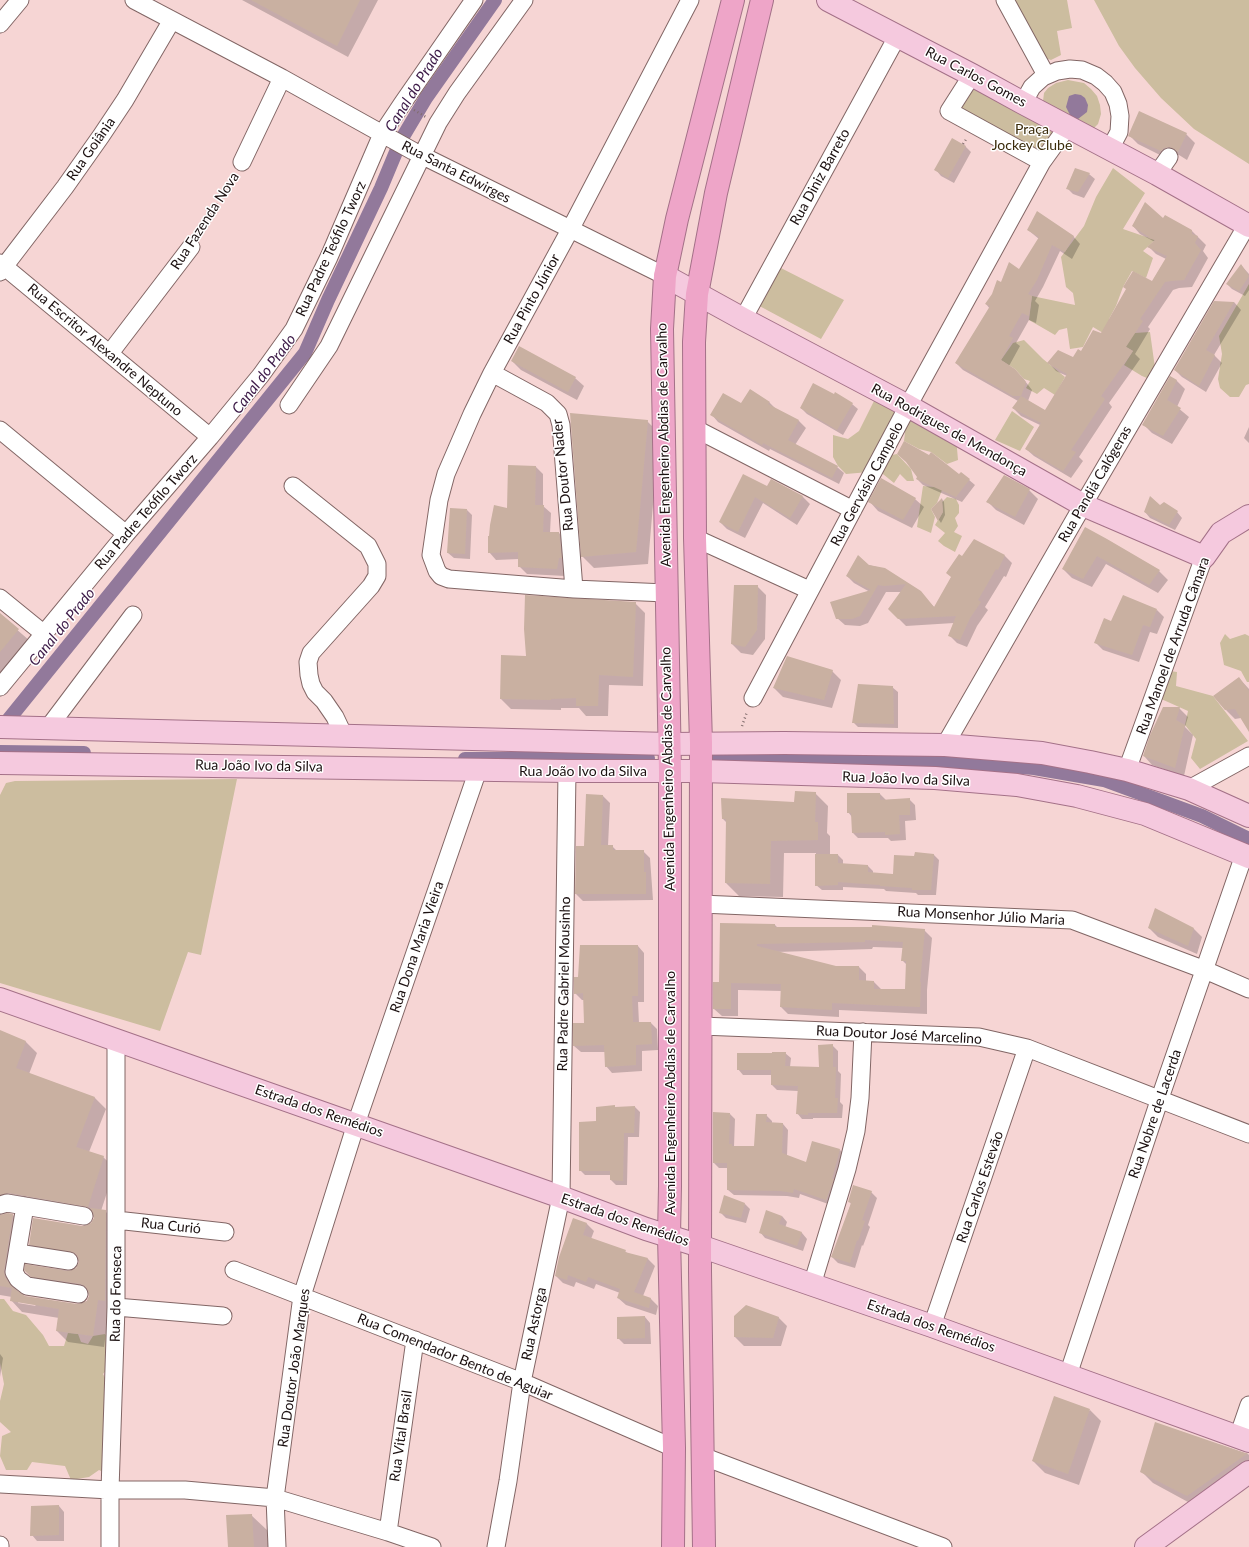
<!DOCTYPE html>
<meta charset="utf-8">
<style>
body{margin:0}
canvas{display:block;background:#f6d5d4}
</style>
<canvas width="1249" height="1547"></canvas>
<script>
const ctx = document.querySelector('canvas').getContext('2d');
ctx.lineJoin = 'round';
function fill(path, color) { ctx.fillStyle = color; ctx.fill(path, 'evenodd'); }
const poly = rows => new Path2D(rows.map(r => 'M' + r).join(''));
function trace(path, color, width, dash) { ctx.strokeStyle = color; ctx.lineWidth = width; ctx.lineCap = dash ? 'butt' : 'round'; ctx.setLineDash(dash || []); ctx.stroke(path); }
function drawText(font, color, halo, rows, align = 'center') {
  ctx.font = font + ' Lato,sans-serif'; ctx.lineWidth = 3; ctx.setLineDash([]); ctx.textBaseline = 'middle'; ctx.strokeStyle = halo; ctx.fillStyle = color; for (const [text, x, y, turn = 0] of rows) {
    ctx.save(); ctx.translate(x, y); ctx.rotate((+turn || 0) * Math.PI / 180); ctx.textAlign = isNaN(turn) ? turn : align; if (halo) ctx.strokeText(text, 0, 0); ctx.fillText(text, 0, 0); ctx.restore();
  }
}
fill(poly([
 [1014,0,1067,0,1072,28,1057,31,1061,55,1051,60,1045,58],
 [1094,0,1249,0,1249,164,1194,129,1161,98,1135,68,1119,46],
 [1068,80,1084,83,1091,89,1097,96,1100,105,1101,114,1098,124,1094,128,1092,128,1043,101,1044,93,1048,88,1056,83],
 [972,88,1057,132,1040,160,955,111],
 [1113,168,1145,193,1123,229,1155,240,1143,251,1153,258,1146,278,1132,271,1123,287,1116,306,1109,319,1135,333,1150,332,1155,368,1147,378,1142,376,1124,365,1133,351,1093,327,1083,347,1070,349,1067,328,1059,330,1055,335,1029,320,1032,296,1075,305,1073,293,1066,287,1061,257,1084,226,1096,197],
 [773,264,844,300,821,339,752,302],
 [1249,284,1249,384,1246,385,1239,397,1230,397,1220,388,1218,379,1222,354,1219,336],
 [1024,340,1043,359,1065,377,1055,395,1044,388,1037,394,1026,388,1030,381,1024,379,1015,369,1001,360,1013,343],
 [875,399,901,411,869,472,846,474,838,466,833,457,833,435,848,439,859,431],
 [1012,411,1034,427,1020,451,995,440],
 [912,414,956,437,958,460,947,464,931,452,919,449,904,441,906,424],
 [897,454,911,469,914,481,907,481,900,474,894,483,878,470,887,456],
 [945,474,942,490,937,503,931,509,935,517,931,533,917,527,923,486,934,487],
 [947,497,956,499,959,505,959,513,955,518,958,526,954,532,962,536,955,552,944,546,938,541,945,533,935,525,943,512,942,502],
 [1225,634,1230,639,1245,634,1249,636,1249,682,1247,682,1241,671,1224,665,1220,643],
 [1170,671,1177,672,1176,686,1213,696,1248,741,1200,769,1191,758,1196,739,1185,725,1188,711,1159,698],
 [237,779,201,955,188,952,160,1031,0,983,0,795,6,783,15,781],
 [0,1299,4,1299,13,1311,26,1315,43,1335,49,1346,64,1346,68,1333,78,1334,81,1342,88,1344,93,1336,105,1334,113,1344,113,1362,103,1374,110,1387,105,1473,99,1470,89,1477,71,1480,65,1466,32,1462,27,1470,6,1470,0,1456,2,1436,11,1432,0,1422,0,1401,4,1384,0,1363]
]), '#ccbd9f');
fill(poly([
 [1075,94,1081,95,1085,98,1088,105,1087,112,1078,119,1071,117,1066,107,1069,96]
]), '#92799b');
fill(poly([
 [242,0,378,0,348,57],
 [1186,134,1195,143,1187,160,1179,155,1173,157,1170,160,1138,144,1129,135],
 [965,146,971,152,954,183,941,176,936,170],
 [1089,174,1095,179,1084,198,1073,194,1068,189],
 [1163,219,1192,231,1206,245,1203,251,1208,258,1192,287,1179,288,1173,290,1148,327,1150,329,1135,354,1140,359,1109,403,1112,407,1079,457,1083,461,1071,478,1034,456,1026,449,1040,425,1021,416,1013,408,1018,401,963,370,956,363,990,309,986,304,1001,283,1019,270,1039,239,1028,230,1073,236,1080,244,1072,259,1060,251,1043,287,1035,301,1039,305,1036,323,1029,320,1016,343,1020,346,1009,366,1022,377,1032,390,1028,401,1045,412,1067,376,1056,371,1049,363,1074,359,1101,335,1152,282,1166,259,1156,254,1149,247,1154,242,1153,241,1140,234,1133,226],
 [1241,265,1249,274,1249,290,1245,296,1232,289,1227,284],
 [1215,302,1234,302,1241,310,1214,355,1222,363,1206,392,1182,377,1175,370],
 [512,361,575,378,584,386,577,400,521,370],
 [1176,380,1185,389,1177,407,1189,417,1172,444,1152,433,1143,424],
 [769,402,776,409,799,421,806,428,795,445,837,467,844,473,839,484,770,449,769,451,718,422,712,415,741,405],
 [852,404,858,409,843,435,807,414,801,408],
 [647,421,659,433,648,564,594,568,582,556],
 [1249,427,1249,443,1244,438],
 [536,467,543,474,543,506,551,513,550,533,559,533,566,540,565,576,527,574,519,566,519,559,496,560,489,552,508,509],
 [961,473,975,485,962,502,923,485,917,479,919,477,959,476],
 [771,480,803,497,810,504,797,525,763,503,745,538,727,529,720,522,768,487],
 [1029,490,1038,499,1024,525,996,510,988,502],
 [915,499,924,507,912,528,878,511,870,502],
 [942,499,944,502,945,515,941,523,932,509],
 [1160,506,1177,512,1182,518,1175,530,1150,518,1145,512],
 [467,510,472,515,470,559,454,558,448,553],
 [1085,529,1159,571,1168,580,1158,593,1106,564,1092,587,1072,578,1063,569],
 [1005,556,1012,563,1006,577,1004,576,985,607,988,610,977,626,967,647,957,643,949,635,954,623,906,626,898,618,902,592,886,592,868,623,860,626,845,625,837,618,870,592,854,583,847,576,869,565,885,569,920,592,935,608,962,557],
 [757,586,766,595,765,639,753,655,741,653,732,644],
 [635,603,645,613,643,686,609,685,608,716,586,716,579,708,561,708,561,710,511,709,501,699,527,657],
 [1157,610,1164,617,1157,634,1150,632,1139,662,1103,650,1096,643,1112,622],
 [0,615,30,641,0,678],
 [832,671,841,680,832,708,783,697,774,688],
 [1239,678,1249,689,1249,730,1241,718,1235,719,1226,710],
 [892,687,898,692,898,728,858,727,853,722],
 [1179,708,1188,717,1185,727,1193,735,1184,776,1152,765,1144,756],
 [815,793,828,806,827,833,830,836,830,855,838,855,843,860,843,864,868,866,873,871,873,874,894,875,915,857,934,855,939,860,936,895,918,895,916,893,886,891,884,889,843,887,843,890,822,890,816,885,816,853,784,853,783,897,739,896,726,883,727,823,723,819,795,803],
 [880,794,886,800,909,799,915,805,916,820,905,821,906,840,891,841,888,838,858,838,853,833,852,817,848,812],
 [603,796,610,803,608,846,612,846,617,851,643,851,650,858,653,900,583,901,576,894,577,847,585,847],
 [775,925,778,928,924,930,932,938,927,990,927,1014,839,1010,839,1017,788,1014,781,1007,782,991,738,990,738,1016,722,1016,714,1009,720,983],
 [873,947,903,948,902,960,907,965,906,990,881,989,874,982,866,981,866,974,859,967,836,967,777,952,872,949],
 [1149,928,1194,929,1202,937,1197,954,1158,937],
 [581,946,638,946,644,953,644,1002,638,1002,639,1023,651,1023,657,1029,658,1050,642,1051,642,1071,612,1073,606,1066,605,1052,581,1052,574,1046,585,1024,584,1000,582,1000,575,993,579,978],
 [0,1031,26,1042,37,1053,29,1074,95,1098,106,1109,89,1152,103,1157,115,1168,101,1211,105,1211,117,1223,109,1310,104,1347,68,1342,57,1331,59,1318,22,1312,11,1300,12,1297,0,1295],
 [20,1204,95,1217,92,1223,30,1244,41,1255,80,1261,77,1268,72,1271,26,1265,26,1270,43,1287,90,1294,87,1301,77,1305,25,1297,17,1291,15,1282,24,1226,13,1215,1,1215,4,1209],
 [19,1301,33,1303,36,1306,18,1303],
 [832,1045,838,1051,838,1071,841,1074,840,1102,843,1105,842,1118,813,1118,813,1119,802,1119,797,1113,798,1091,777,1090,772,1085,772,1075,743,1075,738,1069,785,1053,791,1058,790,1067,820,1068],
 [635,1107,640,1112,639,1137,628,1137,627,1185,616,1185,611,1180,611,1175,585,1175,580,1170,597,1122],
 [730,1114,735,1119,734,1147,755,1147,766,1115,772,1121,772,1124,783,1124,788,1130,787,1156,807,1163,840,1150,845,1155,831,1205,800,1194,799,1198,787,1196,734,1195,728,1190,728,1168,719,1168,714,1163],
 [871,1192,877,1198,868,1225,870,1227,863,1246,862,1245,855,1268,838,1263,832,1257,851,1204,849,1201],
 [745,1204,750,1209,746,1223,726,1218,720,1212],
 [782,1216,787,1222,785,1228,802,1233,807,1239,803,1251,765,1238,760,1232],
 [573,1219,587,1224,594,1231,591,1239,625,1251,628,1254,648,1259,655,1266,643,1296,651,1299,658,1306,656,1315,626,1305,618,1298,620,1293,596,1284,594,1289,576,1282,574,1287,563,1283,556,1276],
 [645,1317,650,1323,651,1344,624,1344,618,1338],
 [735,1317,778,1317,787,1326,781,1346,744,1346,735,1337],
 [0,1354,3,1358,0,1377],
 [1090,1410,1101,1421,1079,1485,1045,1473,1033,1461],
 [1156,1424,1248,1454,1249,1455,1249,1472,1199,1508,1153,1483,1141,1471],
 [59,1506,64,1512,64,1541,37,1541,32,1535],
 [251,1515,267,1530,268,1547,229,1547]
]), '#0003');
trace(poly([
 [0,730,305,353,328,300,381,188,401,140,426,98,495,0],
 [0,752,84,753],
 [717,758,960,762,1034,768,1104,780,1202,816,1249,839],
 [465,759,648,758]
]), '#92799b', 14);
fill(poly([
 [251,0,360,0,337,46],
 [1139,111,1187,133,1178,152,1174,149,1170,147,1164,148,1161,151,1128,136],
 [952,138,966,146,948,178,934,170],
 [1075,168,1090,173,1078,192,1066,189],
 [1145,202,1163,218,1165,215,1192,230,1192,234,1198,236,1195,243,1201,250,1184,280,1171,281,1165,282,1140,319,1143,321,1126,347,1133,351,1101,396,1105,399,1071,450,1076,452,1063,471,1025,449,1041,423,1012,408,1021,396,1045,410,1067,374,1047,363,1058,350,1073,357,1078,349,1081,351,1093,330,1101,333,1126,289,1123,287,1133,271,1152,281,1167,256,1147,247,1155,240,1148,238,1149,237,1132,226],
 [1037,211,1074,236,1065,252,1052,245,1037,280,1028,294,1032,296,1029,316,1022,313,1009,336,1013,338,1001,360,1015,369,1026,382,1021,396,1013,396,955,363,990,306,985,304,992,294,997,280,1001,282,1009,262,1019,269,1039,237,1027,230],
 [1241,264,1249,276,1239,291,1226,284],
 [1214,301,1234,302,1206,350,1215,355,1199,386,1174,370],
 [519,346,576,377,568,392,511,361],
 [1170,376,1177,380,1167,400,1181,408,1163,436,1142,425],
 [813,383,834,394,835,392,853,403,837,430,800,408],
 [750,389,770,402,768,404,799,420,788,440,838,466,832,478,763,443,762,445,710,415,723,393,741,403],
 [570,413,648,420,636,552,581,557],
 [904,441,929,455,931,452,959,474,961,472,970,479,956,497,916,479,917,477,906,462,897,454],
 [508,465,536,466,535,505,544,505,543,532,559,532,562,558,559,558,557,569,518,567,518,552,488,553,488,536,489,536,490,525,494,505,507,508],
 [743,474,767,486,771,479,803,496,790,518,755,497,738,532,719,522],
 [1004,475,1030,489,1015,517,986,502],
 [881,478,916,498,903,520,868,502],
 [1150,496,1160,505,1164,502,1178,511,1169,525,1144,512],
 [942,498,943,512,938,521,931,509],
 [450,508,467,509,465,554,447,553],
 [1085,527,1107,539,1160,570,1149,585,1097,556,1083,579,1062,569],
 [974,539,1005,555,998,570,996,569,978,600,981,602,970,618,960,640,948,636,956,616,898,619,888,609,906,584,884,586,878,585,860,616,852,619,836,619,830,602,871,590,846,576,858,555,869,565,885,568,921,591,934,607,951,577,946,573,959,554,962,556],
 [734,585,758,585,757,630,745,647,731,644],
 [525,595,636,602,633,677,599,675,598,706,576,706,576,698,551,699,551,700,500,699,501,655,526,656,524,629],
 [1123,595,1157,609,1150,627,1143,625,1132,655,1094,643,1104,618,1111,621],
 [0,613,19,629,0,652],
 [787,656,833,670,824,700,773,688],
 [1239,677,1249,691,1249,732,1235,709,1225,710,1213,696],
 [858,684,893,686,894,724,852,723],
 [1163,707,1180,707,1176,720,1185,725,1175,768,1143,756,1150,735],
 [795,791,816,792,815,822,818,822,818,840,771,841,770,884,725,883,726,819,722,819,721,798,794,802],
 [847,793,880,793,880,800,910,798,910,815,899,815,900,834,885,835,885,832,852,833,851,813,847,813],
 [586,794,603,795,601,845,613,845,613,850,644,850,644,872,646,872,646,894,575,894,576,846,584,846],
 [915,852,934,854,931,890,912,890,912,888,880,886,880,885,838,882,838,885,815,886,815,854,838,854,838,863,868,865,868,872,893,874,894,855,914,856],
 [1155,908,1194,928,1188,946,1148,928],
 [720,923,775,924,775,927,872,927,872,925,925,929,920,982,921,982,920,1007,832,1003,832,1010,780,1007,781,984,731,983,731,1009,713,1009,713,982,719,982],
 [865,940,903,942,901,961,906,961,905,989,874,989,874,981,859,980,859,966,836,966,757,946,757,944,865,942],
 [580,945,638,945,638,996,632,996,633,1022,651,1022,652,1044,636,1045,636,1065,605,1067,604,1045,573,1046,573,1023,584,1023,583,993,574,994,574,977,578,977],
 [0,1030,26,1041,16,1068,95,1097,76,1147,104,1156,88,1207,9,1193,0,1195],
 [833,1044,833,1067,836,1067,835,1098,838,1098,837,1113,808,1113,808,1115,796,1114,798,1086,771,1085,771,1070,737,1070,737,1053,772,1053,772,1052,786,1052,785,1066,819,1067,818,1045],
 [615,1105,615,1107,635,1106,634,1133,624,1133,623,1181,610,1180,610,1171,579,1171,579,1122,596,1121,596,1107],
 [713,1112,730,1113,729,1144,732,1144,732,1146,754,1146,756,1114,767,1114,766,1122,783,1123,782,1153,806,1162,812,1141,840,1149,832,1179,834,1179,826,1200,794,1189,793,1193,781,1191,727,1190,727,1163,713,1163],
 [853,1185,872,1191,862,1220,865,1221,858,1241,857,1240,850,1263,831,1257,851,1203,848,1202],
 [724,1195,745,1203,741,1218,719,1213],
 [90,1208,106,1210,105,1301,98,1300,93,1336,56,1331,59,1309,10,1301,12,1288,0,1286,0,1215,8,1213,13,1214,4,1271,5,1277,12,1287,25,1296,77,1304,82,1303,87,1301,89,1296,88,1291,85,1286,81,1284,31,1277,24,1270,25,1264,67,1271,72,1270,76,1268,79,1262,78,1257,75,1253,29,1245,33,1218,82,1226,87,1225,91,1223,94,1218,93,1213],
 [766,1210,782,1216,779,1224,802,1232,797,1246,759,1233],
 [573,1218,587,1223,583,1235,626,1250,625,1252,648,1258,634,1292,651,1298,649,1308,617,1298,620,1289,588,1277,586,1282,568,1275,567,1280,555,1276,559,1257],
 [746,1305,779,1317,773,1338,734,1337,734,1316],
 [645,1316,645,1338,617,1339,617,1317],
 [1054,1396,1090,1409,1068,1474,1032,1461],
 [1155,1422,1245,1453,1248,1453,1187,1496,1140,1472],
 [59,1505,59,1535,30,1536,31,1506],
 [252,1514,254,1547,228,1547,226,1515]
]), '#c9b0a1');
const minor = poly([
 [134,0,282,78,413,151,665,276],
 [1005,0,1046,75],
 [0,24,20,0],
 [972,75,949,111,1042,162],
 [1023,103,1032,87,1043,77,1057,71,1070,69,1082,70,1096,76,1105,83,1113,92,1118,104,1120,116,1119,132,1110,149],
 [242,162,282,78],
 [1157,174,1169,157],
 [0,263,210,437],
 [0,272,65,187,101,136,125,100,172,20],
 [743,319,898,35],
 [110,353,191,247],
 [492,373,547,403,558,414,561,425,574,589],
 [289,405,329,346,438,123,457,93,524,0],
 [694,428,853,510],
 [0,430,126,534],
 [293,486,368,546,377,564,377,576,371,586,311,653,308,662,309,675,311,684,315,692,324,701,335,717,344,736],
 [695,538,809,590],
 [666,593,574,589,449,579,441,576,437,571,431,555,439,500,446,474,472,414,492,373,571,228,690,0],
 [0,598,43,633],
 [0,687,126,534,210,437,261,375,294,329,329,257,382,134,402,104,474,0],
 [753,698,908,406,1042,162,1068,126],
 [48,728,133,615],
 [945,745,1083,505,1247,225],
 [1127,770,1204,557],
 [1189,789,1249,756],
 [701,904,1072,920,1205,970,1249,989],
 [701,1026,979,1037,1027,1048,1249,1134],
 [0,1205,7,1203,84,1216],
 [25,1206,14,1272,18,1279,27,1286,79,1294],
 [116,1220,225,1232],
 [18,1253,69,1261],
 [234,1270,522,1382,674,1448],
 [812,1285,847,1169,856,1131,860,1098,863,1032],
 [116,1307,223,1316],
 [932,1326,1027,1048],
 [1068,1375,1160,1098,1244,855],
 [1238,1437,1249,1405],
 [702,1456,943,1547],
 [0,1484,110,1490,185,1490,275,1498,388,1532,432,1547],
 [388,1532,415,1340],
 [0,1545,0,1547],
 [110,1547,110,1490,116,1307,116,1041],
 [277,1547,275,1498,302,1296,356,1124,478,770],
 [496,1547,508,1481,522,1382,561,1197,567,771]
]);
const major = poly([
 [828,0,972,75,1023,103,1157,174,1249,226],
 [665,276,743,319,908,406,1083,505,1204,557,1221,533,1249,516],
 [0,727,669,744,784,743,945,745,1042,753,1090,762,1127,770,1189,789,1249,816],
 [0,763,567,771,701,771,935,778,1017,785,1077,796,1145,814,1249,857],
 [0,999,561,1197,646,1229,700,1246,932,1326,1249,1441],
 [1146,1547,1249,1472]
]);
const highway = poly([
 [673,1547,674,1448,669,1236,670,1186,670,771,662,329,665,276,677,219,733,0],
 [704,1547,700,1271,701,743,695,538,694,342,697,294,716,193,762,0]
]);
trace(minor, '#826665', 19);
trace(major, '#a47188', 24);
trace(highway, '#a47188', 24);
trace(poly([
 [414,110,426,117],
 [963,144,967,138],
 [198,235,235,174],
 [742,726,747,712]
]), '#816c6c', 2.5, [1, 3]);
trace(minor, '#fff', 17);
trace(major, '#f5c9de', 22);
trace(highway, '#eea5c8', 22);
drawText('14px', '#1b1010', '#fff', [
 ["Rua Carlos Gomes",976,77,28],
 ["Rua Goiânia",91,149,-55],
 ["Rua Santa Edwirges",456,172,27],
 ["Rua Diniz Barreto",820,177,-61],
 ["Rua Fazenda Nova",205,221,-57],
 ["Rua Padre Teófilo Tworz",331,249,-65],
 ["Rua Pinto Júnior",532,299,-61],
 ["Rua Escritor Alexandre Neptuno",105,350,40],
 ["Rua Rodrigues de Mendonça",949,430,29],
 ["Avenida Engenheiro Abdias de Carvalho",664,445,-91],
 ["Rua Doutor Nader",563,475,-96],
 ["Rua Gervásio Campelo",867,484,-62],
 ["Rua Pandiá Calógeras",1095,484,-60],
 ["Rua Padre Teófilo Tworz",146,512,-49],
 ["Rua Manoel de Arruda Câmara",1173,646,-70],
 ["Rua João Ivo da Silva",259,766,1],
 ["Avenida Engenheiro Abdias de Carvalho",668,769,-91],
 ["Rua João Ivo da Silva",583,771],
 ["Rua João Ivo da Silva",906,779,2],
 ["Rua Monsenhor Júlio Maria",981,916,3],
 ["Rua Dona Maria Vieira",417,947,-71],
 ["Rua Padre Gabriel Mousinho",564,984,-89],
 ["Rua Doutor José Marcelino",899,1035,3],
 ["Avenida Engenheiro Abdias de Carvalho",670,1093,-90],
 ["Estrada dos Remédios",319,1111,19],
 ["Rua Nobre de Lacerda",1155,1114,-71],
 ["Rua Carlos Estevão",980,1187,-71],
 ["Estrada dos Remédios",625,1220,19],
 ["Rua Curió",171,1226,6],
 ["Rua do Fonseca",116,1294,-89],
 ["Rua Astorga",534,1324,-78],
 ["Estrada dos Remédios",931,1326,19],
 ["Rua Comendador Bento de Aguiar",455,1357,22],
 ["Rua Doutor João Marques",294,1368,-82],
 ["Rua Vital Brasil",401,1436,-82]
]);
drawText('14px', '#3a2b0a', '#fff', [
 ["Praça",1032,129],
 ["Jockey Clube",1032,145]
]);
drawText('italic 15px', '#3d1b48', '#fff', [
 ["Canal do Prado",414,90,-58],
 ["Canal do Prado",264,374,-53],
 ["Canal do Prado",62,627,-51]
]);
</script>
